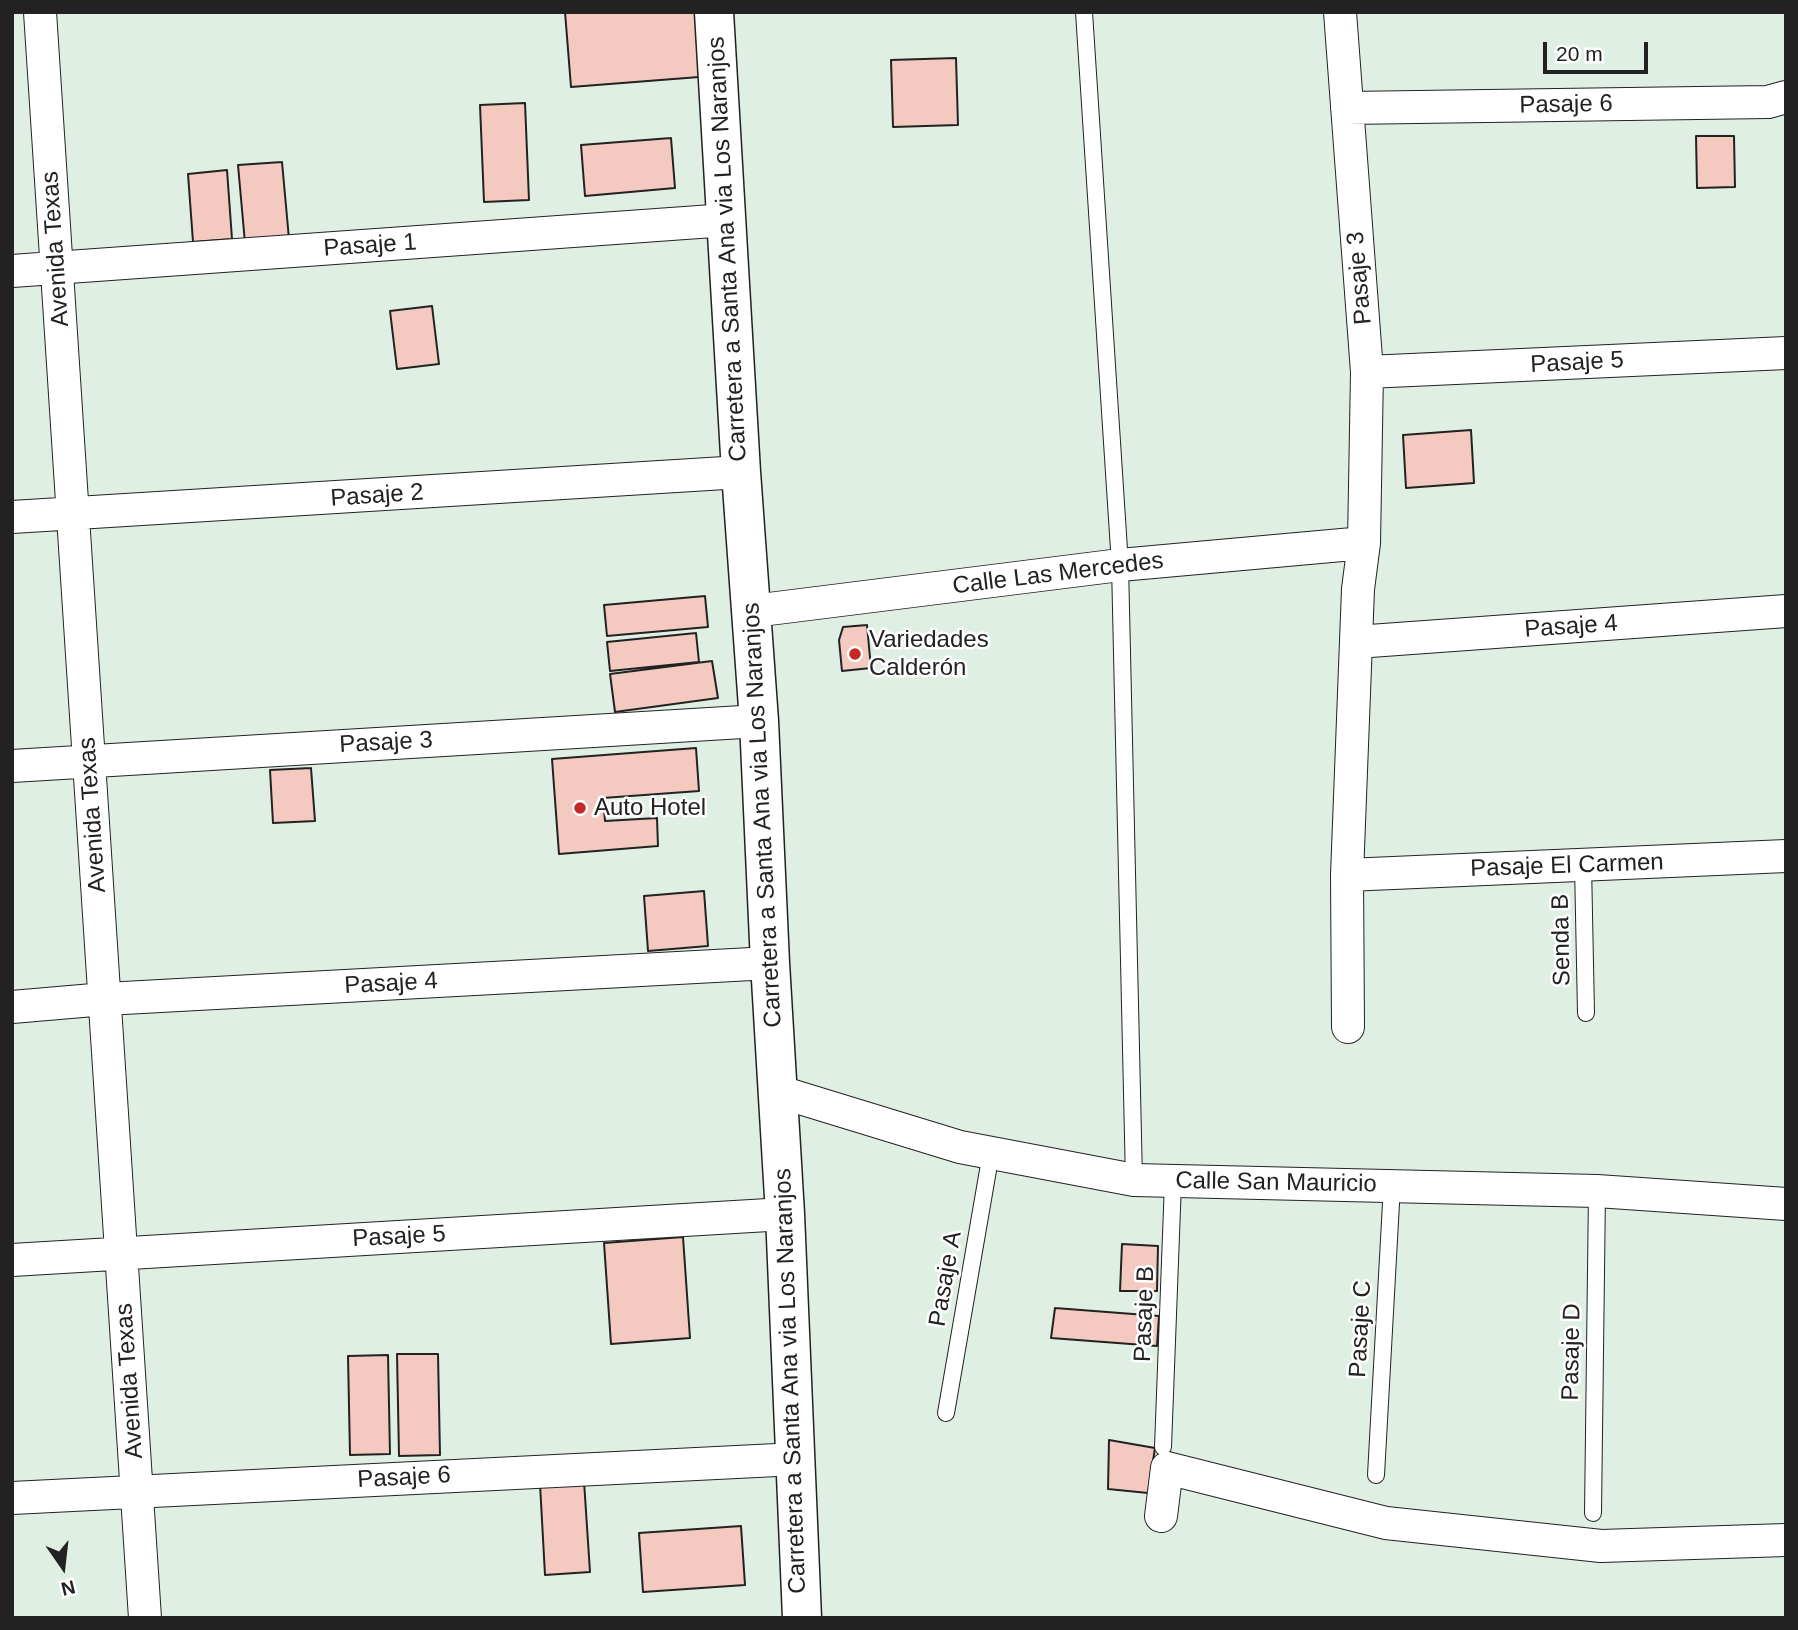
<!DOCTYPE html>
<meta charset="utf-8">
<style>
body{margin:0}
#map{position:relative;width:1798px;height:1630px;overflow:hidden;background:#fff;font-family:Helvetica,sans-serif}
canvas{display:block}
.frame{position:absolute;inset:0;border:14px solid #222;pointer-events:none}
.north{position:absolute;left:28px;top:1532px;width:70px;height:70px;-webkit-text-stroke:5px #fff;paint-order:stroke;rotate:166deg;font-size:19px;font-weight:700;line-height:28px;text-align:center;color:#222}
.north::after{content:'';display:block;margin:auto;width:24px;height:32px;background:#222;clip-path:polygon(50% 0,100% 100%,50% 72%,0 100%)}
.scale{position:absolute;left:1543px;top:42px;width:105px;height:32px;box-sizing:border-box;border:4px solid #222;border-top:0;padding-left:9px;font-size:21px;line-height:24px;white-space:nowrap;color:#222;-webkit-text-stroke:5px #fff;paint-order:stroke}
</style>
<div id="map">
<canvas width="1798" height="1630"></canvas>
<div class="frame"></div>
<div class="north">N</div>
<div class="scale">20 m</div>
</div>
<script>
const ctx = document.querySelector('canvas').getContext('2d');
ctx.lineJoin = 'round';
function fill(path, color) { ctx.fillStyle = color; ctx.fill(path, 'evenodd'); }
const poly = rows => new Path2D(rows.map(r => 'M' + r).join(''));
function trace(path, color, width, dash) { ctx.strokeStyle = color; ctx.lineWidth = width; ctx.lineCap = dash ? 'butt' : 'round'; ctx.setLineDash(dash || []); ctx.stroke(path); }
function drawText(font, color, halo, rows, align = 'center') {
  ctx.font = font + ' Helvetica,sans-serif'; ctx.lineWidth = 5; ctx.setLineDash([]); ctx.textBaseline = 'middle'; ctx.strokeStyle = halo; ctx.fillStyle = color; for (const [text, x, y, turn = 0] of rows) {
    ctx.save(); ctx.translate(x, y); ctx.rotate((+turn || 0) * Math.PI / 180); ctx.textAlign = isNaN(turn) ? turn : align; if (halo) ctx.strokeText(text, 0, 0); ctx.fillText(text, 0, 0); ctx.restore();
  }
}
const green = poly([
 [12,12,1786,12,1786,1618,12,1618,12,12]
]);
fill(green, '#e0efe3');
trace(green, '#6f6f6f', 2);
const building = poly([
 [565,12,695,12,699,77,571,87,565,12],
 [956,58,958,125,893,127,891,60,956,58],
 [525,103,529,200,484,202,480,105,525,103],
 [1696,136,1734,136,1735,187,1697,188,1696,136],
 [671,138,675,188,585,196,581,145,671,138],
 [282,162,289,239,245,243,238,165,282,162],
 [227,170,232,239,193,242,188,174,227,170],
 [432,306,439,364,397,369,390,311,432,306],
 [1471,430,1474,483,1406,488,1403,435,1471,430],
 [705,596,708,627,607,636,604,605,705,596],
 [867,625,871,668,842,671,839,640,843,627,867,625],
 [696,633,699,662,610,671,607,642,696,633],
 [712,661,718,698,615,712,610,674,712,661],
 [696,748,699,791,603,798,605,821,657,818,658,846,559,854,552,759,696,748],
 [311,768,315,821,273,823,270,770,311,768],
 [704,891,708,946,648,951,644,896,704,891],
 [683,1237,690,1338,611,1344,604,1243,683,1237],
 [1122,1244,1158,1246,1157,1291,1120,1291,1122,1244],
 [1055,1308,1159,1316,1157,1346,1051,1338,1055,1308],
 [397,1354,438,1354,440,1455,399,1456,397,1354],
 [388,1355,390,1454,350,1455,348,1356,388,1355],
 [1109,1440,1155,1448,1148,1493,1108,1489,1109,1440],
 [584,1481,590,1572,545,1575,540,1484,584,1481],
 [741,1526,745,1585,643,1592,639,1533,741,1526]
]);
fill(building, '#f3c9c0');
trace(building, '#222', 2);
const lane = poly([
 [1084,12,1120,565,1134,1180],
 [1583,865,1586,1013],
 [946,1413,991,1153],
 [1163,1447,1173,1182],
 [1376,1475,1392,1185],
 [1593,1513,1597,1191]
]);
const street = poly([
 [40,12,145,1618],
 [1340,12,1367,372,1364,543,1358,589,1347,875,1348,1027],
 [1347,108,1768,102,1786,97],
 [12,271,727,220],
 [1367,372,1786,353],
 [12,517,741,472],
 [753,611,1120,565,1364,543],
 [1356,642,1786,611],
 [12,766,759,721],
 [1347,875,1786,856],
 [12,1007,105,999,770,963],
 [777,1091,960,1147,1134,1180,1597,1191,1786,1204],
 [12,1260,785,1214],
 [12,1498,797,1459],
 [1161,1516,1167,1468,1386,1523,1601,1546,1786,1540]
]);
const secondary = poly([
 [714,12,741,472,759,721,770,963,785,1214,802,1618]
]);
trace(lane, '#222', 18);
trace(street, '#222', 34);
trace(secondary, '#222', 41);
trace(lane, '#fff', 16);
trace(street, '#fff', 32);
trace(secondary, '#fff', 38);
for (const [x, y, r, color] of [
 [855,654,7,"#c62828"],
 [580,808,7,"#c62828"]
]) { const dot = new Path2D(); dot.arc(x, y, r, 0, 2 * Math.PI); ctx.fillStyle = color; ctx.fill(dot); trace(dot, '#fff', 2.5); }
drawText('24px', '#222', '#fff', [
 ["Pasaje 6",1566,105,-1],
 ["Pasaje 1",370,246,-4],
 ["Avenida Texas",56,249,-94],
 ["Carretera a Santa Ana via Los Naranjos",728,249,-93],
 ["Pasaje 3",1360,278,-95],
 ["Pasaje 5",1577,363,-3],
 ["Pasaje 2",377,496,-4],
 ["Calle Las Mercedes",1058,574,-7],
 ["Pasaje 4",1571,627,-4],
 ["Pasaje 3",386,743,-3],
 ["Avenida Texas",93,815,-94],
 ["Carretera a Santa Ana via Los Naranjos",763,815,-93],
 ["Pasaje El Carmen",1567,866,-2],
 ["Senda B",1562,940,-91],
 ["Pasaje 4",391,984,-3],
 ["Calle San Mauricio",1276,1183,1],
 ["Pasaje 5",399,1237,-3],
 ["Pasaje A",946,1279,-80],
 ["Pasaje B",1145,1314,-88],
 ["Pasaje C",1361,1329,-87],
 ["Pasaje D",1572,1352,-89],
 ["Avenida Texas",130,1381,-94],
 ["Carretera a Santa Ana via Los Naranjos",791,1381,-92],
 ["Pasaje 6",404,1478,-3]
]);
drawText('24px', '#222', '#fff', [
 ["Variedades",869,640],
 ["Calderón",869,668],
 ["Auto Hotel",594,808]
], 'left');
</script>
